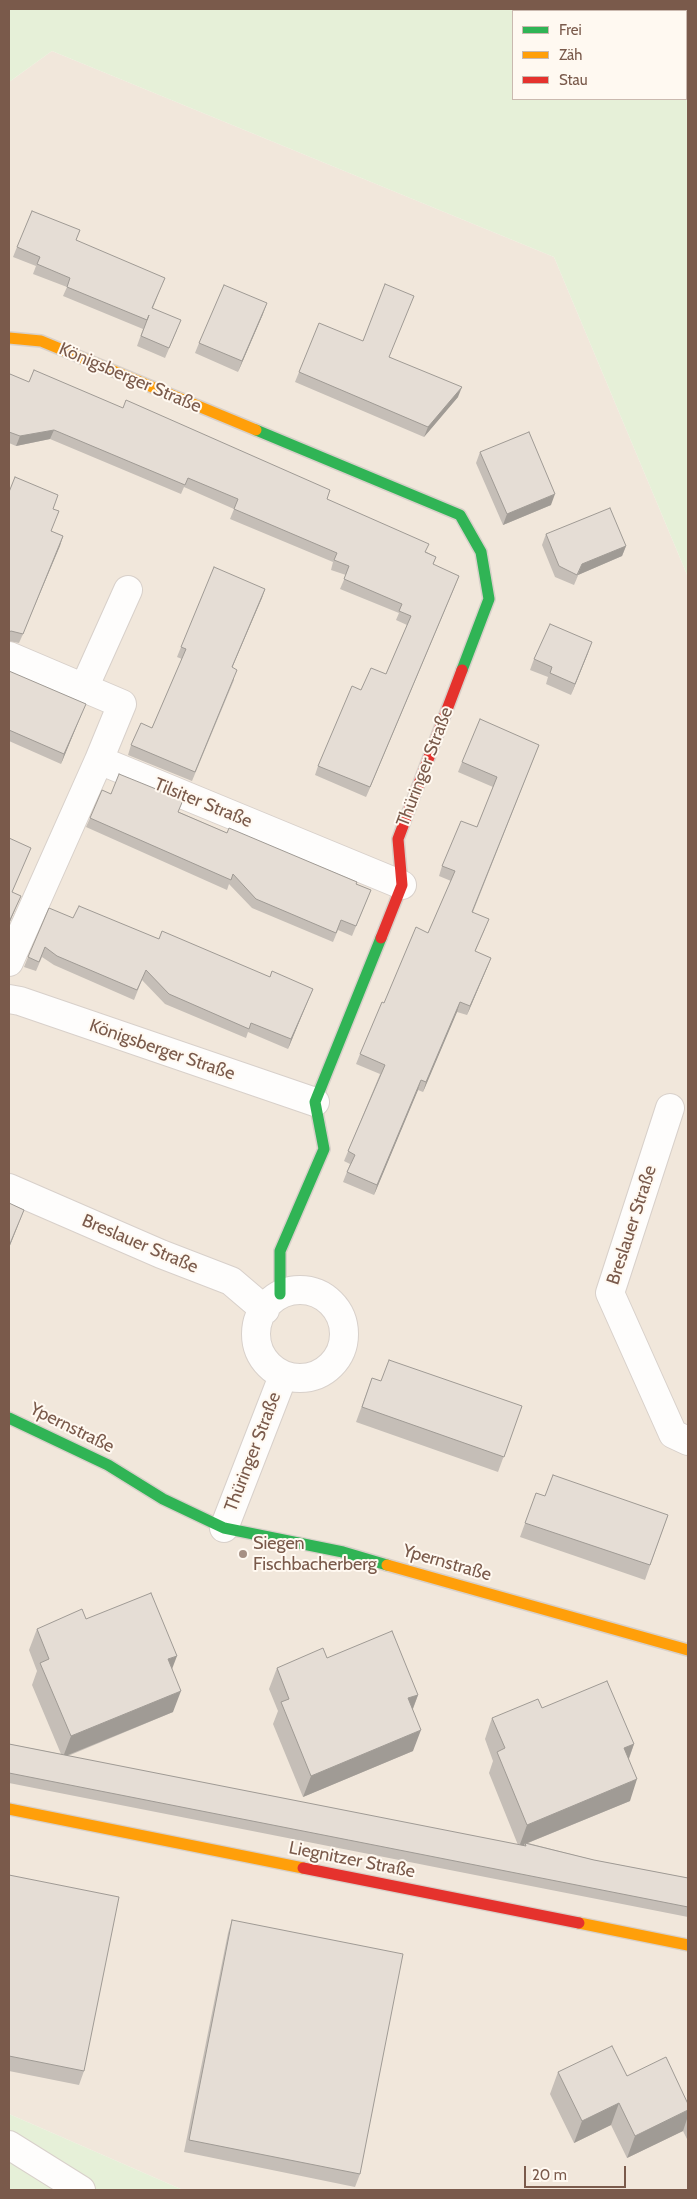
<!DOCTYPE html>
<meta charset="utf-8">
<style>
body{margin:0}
#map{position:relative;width:697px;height:2199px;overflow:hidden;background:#f8f4ee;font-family:Cabin,sans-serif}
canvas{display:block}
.frame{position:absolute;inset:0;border:10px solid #7a5a4b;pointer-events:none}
.legend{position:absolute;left:512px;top:10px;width:175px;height:90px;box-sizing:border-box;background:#fff9f1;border:1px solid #cab9af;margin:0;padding:6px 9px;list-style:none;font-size:15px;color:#7a5a4b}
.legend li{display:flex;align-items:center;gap:10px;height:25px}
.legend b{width:25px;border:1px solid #cab9af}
.scale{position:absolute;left:524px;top:2166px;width:102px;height:22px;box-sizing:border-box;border:2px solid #7a5a4b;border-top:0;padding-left:6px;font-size:15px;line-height:18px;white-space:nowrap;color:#7a5a4b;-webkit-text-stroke:4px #fff9f1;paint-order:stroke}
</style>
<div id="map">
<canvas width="697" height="2199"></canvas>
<div class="frame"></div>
<ul class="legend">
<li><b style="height:6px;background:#30b455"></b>Frei</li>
<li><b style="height:6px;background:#ff9f0a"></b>Zäh</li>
<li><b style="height:6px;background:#e5322d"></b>Stau</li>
</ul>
<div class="scale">20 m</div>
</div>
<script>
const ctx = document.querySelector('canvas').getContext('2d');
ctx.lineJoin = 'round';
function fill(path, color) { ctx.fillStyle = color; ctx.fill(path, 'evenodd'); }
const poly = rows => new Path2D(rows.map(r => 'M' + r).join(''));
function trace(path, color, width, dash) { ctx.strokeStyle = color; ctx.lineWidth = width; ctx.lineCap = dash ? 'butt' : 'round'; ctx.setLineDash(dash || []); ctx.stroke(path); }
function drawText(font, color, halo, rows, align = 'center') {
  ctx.font = font + ' Cabin,sans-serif'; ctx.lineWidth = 4; ctx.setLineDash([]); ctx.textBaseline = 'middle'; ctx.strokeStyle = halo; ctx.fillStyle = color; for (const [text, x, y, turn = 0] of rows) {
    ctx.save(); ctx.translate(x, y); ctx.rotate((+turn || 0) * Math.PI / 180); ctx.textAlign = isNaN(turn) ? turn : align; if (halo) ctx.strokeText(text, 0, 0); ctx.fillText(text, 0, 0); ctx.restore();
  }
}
fill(poly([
 [52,51,554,257,688,577,688,2190,183,2190,9,2114,9,82]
]), '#f1e7db');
fill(poly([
 [9,9,688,9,688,577,554,257,52,51,9,82],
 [513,11,686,11,686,99,513,99],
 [9,2114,183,2190,9,2190]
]), '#e6f0d8');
const street = poly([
 [9,656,122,704,99,760,402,885],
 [84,688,128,590],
 [9,962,99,760],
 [9,999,20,1001,315,1102],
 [670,1108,610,1293,673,1434,688,1441],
 [9,1188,161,1254,231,1281,265,1310],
 '256 1334a44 44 0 1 1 88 0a44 44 0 1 1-88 0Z',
 [224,1528,283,1376],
 [9,2145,81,2190]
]);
const fast = poly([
 [256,430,460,515,481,552,489,599,462,670],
 [280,1294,280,1251,324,1149,315,1102,381,938],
 [9,1418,108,1465,163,1499,224,1528,343,1552,387,1565]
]);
const slow = poly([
 [9,338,41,341,256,430],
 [387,1565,688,1650],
 [9,1809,303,1868],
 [579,1923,688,1945]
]);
const jam = poly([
 [381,938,402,885,398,839,462,670],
 [303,1868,579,1923]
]);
trace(street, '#d8d0ca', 30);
trace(fast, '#d8d0c9', 14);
trace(slow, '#d8d0c9', 14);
trace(jam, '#d8d0c9', 14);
trace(street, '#fefdfc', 28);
trace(fast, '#30b455', 11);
trace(slow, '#ff9f0a', 11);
trace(jam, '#e5322d', 11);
fill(poly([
 [76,240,161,287,153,308,177,330,165,358,137,346,143,329,63,296,67,287,33,274,36,266,13,257,17,247],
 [263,314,238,372,195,353,199,343],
 [390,357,458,397,424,437,295,382,299,372],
 [9,376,327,499,436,557,433,565,459,576,366,797,315,775,318,766,361,690,386,674,407,625,396,620,399,613,340,589,346,575,331,570,333,562,230,519,234,509,184,487,181,494,50,439,16,446,9,443],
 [480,452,551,505,503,525,476,463],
 [9,492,53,509,51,531,63,536,19,643,9,641],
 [546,534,626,546,622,556,578,575,574,585,555,577,542,545],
 [265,589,232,668,234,680,192,781,128,755,131,745,152,728,182,659,177,657,181,647],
 [588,653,571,695,546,684,548,677,530,670,534,659],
 [9,671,82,713,61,764,9,741],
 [539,745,473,912,485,929,475,952,491,958,487,968,467,1015,457,1012,423,1092,418,1090,374,1195,343,1182,350,1164,344,1161,380,1074,356,1064,360,1054,384,1003,428,933,451,881,439,876,442,866,477,827,493,787,458,772,462,762],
 [111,794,179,812,227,833,371,890,352,936,338,930,333,942,252,908,229,884,227,890,86,827,90,818],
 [73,918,159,939,270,977,313,989,288,1049,248,1032,246,1038,165,1004,142,980,134,1000,54,965,42,957,36,971,24,967,28,957],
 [372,1378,381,1381,522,1406,498,1472,356,1422],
 [536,1493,545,1496,668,1515,645,1580,520,1537],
 [86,1619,172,1670,173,1712,68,1756,518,1845,489,1773,493,1761,485,1739,492,1718,542,1708,634,1744,629,1759,630,1801,528,1843,594,1860,688,1878,688,1917,9,1783,9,1744,61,1754,32,1685,37,1671,29,1650,37,1629],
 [327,1658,418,1695,413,1709,413,1751,303,1797,273,1724,278,1711,269,1689,277,1668],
 [9,1875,84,2071,79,2085,9,2071],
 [232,1920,360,2174,355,2187,184,2152,228,1933],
 [558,2072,627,2076,688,2104,688,2141,683,2131,627,2158,611,2125,574,2143,550,2094]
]), '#c5beb7');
fill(poly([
 [267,303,263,314,238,372,242,361],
 [462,387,458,397,424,437,428,427],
 [54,430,50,439,16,446,20,436],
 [555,494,551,505,503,525,507,514],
 [63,536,60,546,19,643,23,634],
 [626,546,622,556,578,575,574,585,582,564],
 [459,576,455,586,366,797,370,787],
 [265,589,262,598,228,677,232,667],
 [592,642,588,653,571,695,575,684],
 [86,704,82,713,61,764,64,754],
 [21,896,17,905,9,924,9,922],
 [491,958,487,968,467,1015,470,1006],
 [313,989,309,998,288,1049,291,1039],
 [460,1002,457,1012,423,1092,426,1082],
 [421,1080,418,1090,374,1195,377,1185],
 [24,1210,17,1228,9,1248,9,1246],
 [177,1656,169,1677,168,1659],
 [181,1691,173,1712,63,1757,71,1736],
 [418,1695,410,1716,408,1698],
 [421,1730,413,1751,303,1797,311,1776],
 [634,1744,626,1766,624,1748],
 [637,1779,630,1801,525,1844,525,1843,524,1845,519,1847,527,1825],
 [619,2103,611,2125,574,2143,582,2121],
 [688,2110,688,2116,683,2131,627,2158,635,2136]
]), '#a09b95');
const building = poly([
 [32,211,80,230,76,240,165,278,152,308,181,320,169,348,141,336,149,315,147,320,67,287,70,278,37,264,40,257,17,247,32,211],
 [385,284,414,296,389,357,462,387,428,427,299,372,319,323,363,341,385,284],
 [224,285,267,303,242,361,199,343,224,285],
 [34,370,123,408,126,400,330,490,327,499,429,544,425,552,436,557,433,564,459,576,370,787,318,766,352,686,361,690,371,668,386,674,411,616,399,611,402,604,344,579,349,566,334,560,337,553,234,509,238,499,188,478,185,485,54,430,20,436,9,432,9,376,10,374,29,382,34,370],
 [529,432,555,494,507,514,480,452,529,432],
 [15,477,58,495,53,509,59,511,51,531,63,536,23,634,11,631,9,632,9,492,15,477],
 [610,508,626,546,582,564,577,575,559,566,546,534,610,508],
 [214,567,265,589,232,667,237,670,195,772,131,745,141,723,152,728,186,649,181,647,214,567],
 [550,624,592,642,575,684,550,673,552,667,534,659,550,624],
 [9,671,86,704,64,754,9,730,9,671],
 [480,719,539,745,472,912,489,919,475,951,491,958,470,1006,460,1002,426,1082,421,1080,377,1185,347,1172,355,1155,348,1151,385,1065,360,1054,382,1002,384,1003,416,927,428,933,455,871,442,866,461,821,477,827,497,777,462,762,480,719],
 [119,774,183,800,178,812,227,833,229,828,357,882,356,884,371,890,356,926,341,920,336,933,256,899,233,874,231,880,90,818,102,790,111,794,119,774],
 [9,838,31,848,12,892,21,896,9,922,9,838],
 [79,906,159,939,162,931,270,977,272,971,313,989,291,1039,251,1023,249,1029,169,994,146,970,137,990,57,956,45,947,39,962,28,957,49,908,73,918,79,906],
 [9,1203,24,1210,9,1246,9,1203],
 [389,1360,522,1406,504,1457,362,1407,372,1378,381,1381,389,1360],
 [553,1475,668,1515,650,1565,525,1523,536,1493,545,1496,553,1475],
 [151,1593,177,1656,168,1659,181,1691,71,1736,40,1663,49,1659,37,1629,82,1609,86,1619,151,1593],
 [392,1631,418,1695,408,1698,421,1730,311,1776,281,1702,289,1699,277,1668,323,1648,327,1658,392,1631],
 [607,1681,634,1744,624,1748,637,1779,527,1825,497,1752,505,1748,492,1718,538,1699,542,1708,607,1681],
 [9,1744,526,1846,525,1843,594,1860,688,1878,688,1907,9,1773,9,1744],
 [9,1875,119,1897,84,2071,9,2056,9,1875],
 [232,1920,403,1954,360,2174,189,2140,232,1920],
 [612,2046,627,2076,666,2057,688,2104,688,2110,635,2136,619,2103,582,2121,558,2072,612,2046]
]);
fill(building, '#e5ddd5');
trace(building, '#a09b95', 1);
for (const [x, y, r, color] of [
 [243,1554,5,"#a69084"]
]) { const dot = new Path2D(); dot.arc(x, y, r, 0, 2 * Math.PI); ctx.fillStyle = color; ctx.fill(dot); trace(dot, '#fff9f1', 2); }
drawText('18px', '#7a5a4b', '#fff9f1', [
 ["Königsberger Straße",130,378,23],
 ["Thüringer Straße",425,767,-69],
 ["Tilsiter Straße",203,803,22],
 ["Königsberger Straße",162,1050,19],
 ["Breslauer Straße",632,1225,-72],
 ["Breslauer Straße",140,1244,23],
 ["Ypernstraße",72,1428,26],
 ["Thüringer Straße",253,1452,-69],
 ["Ypernstraße",447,1563,16],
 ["Liegnitzer Straße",352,1860,11]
]);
drawText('18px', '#7a5a4b', '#fff9f1', [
 ["Siegen",253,1544],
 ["Fischbacherberg",253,1565]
], 'left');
</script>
